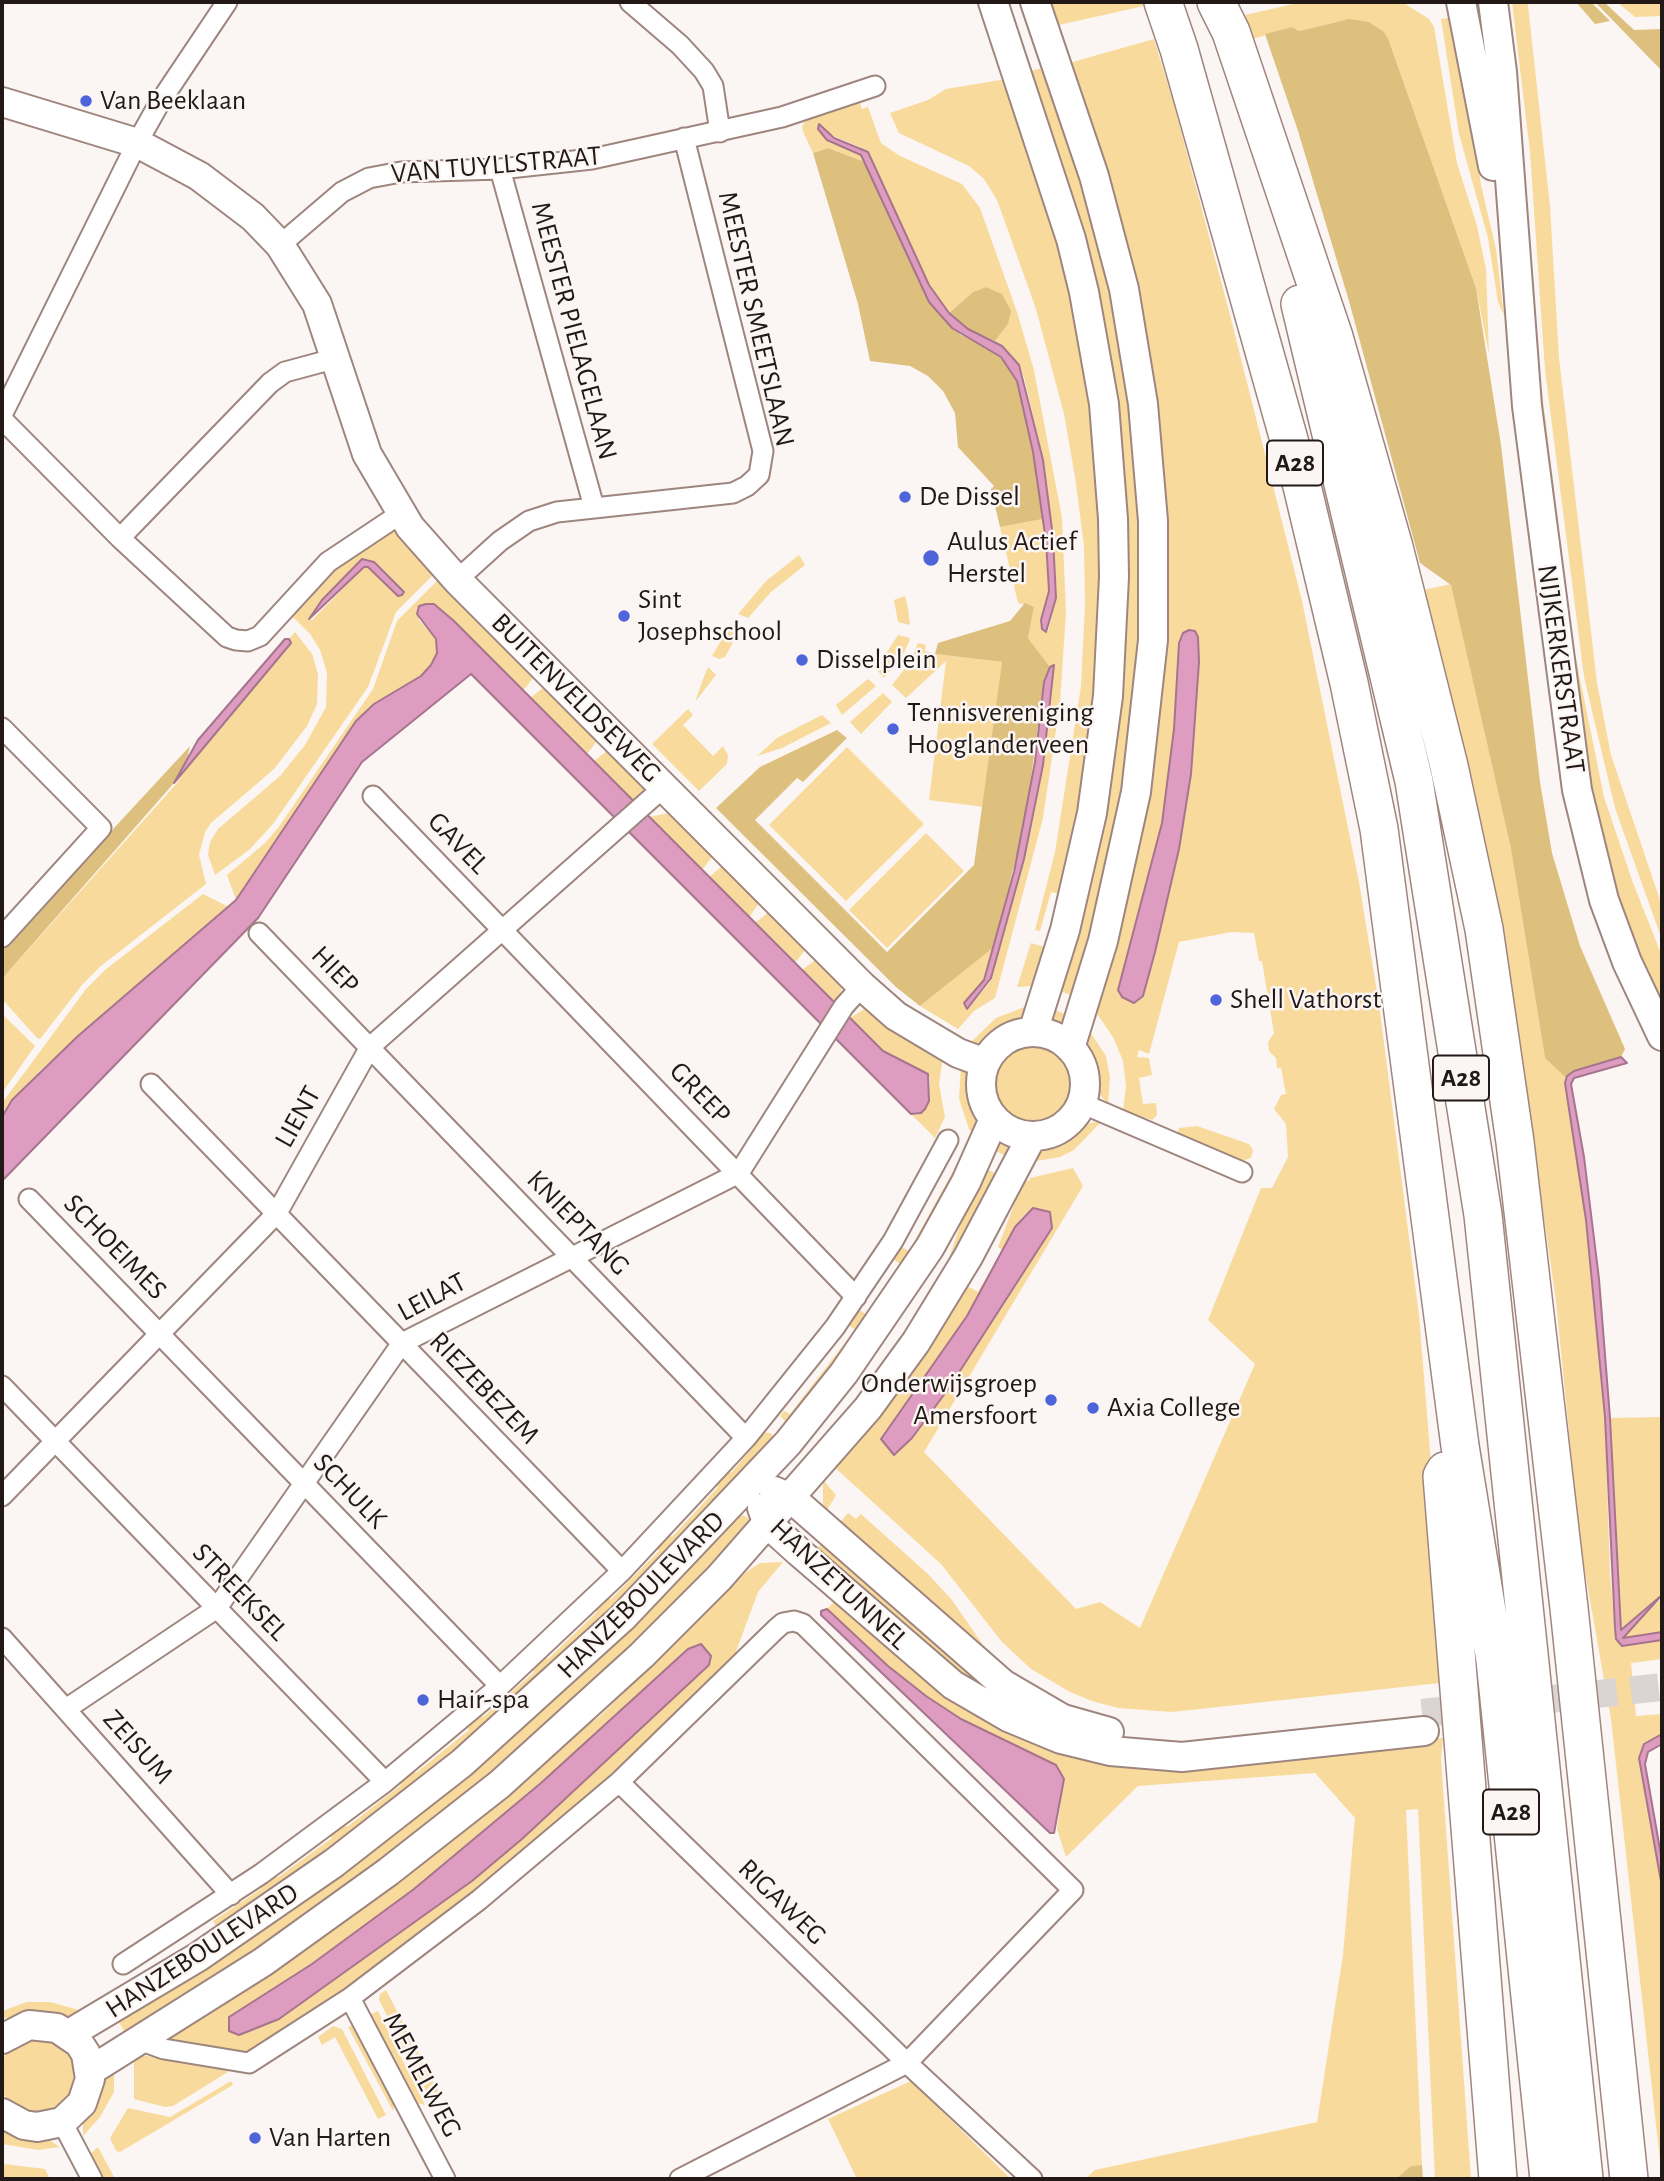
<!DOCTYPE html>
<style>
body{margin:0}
#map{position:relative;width:1664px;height:2181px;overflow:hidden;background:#fbf6f4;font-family:"Alegreya Sans",sans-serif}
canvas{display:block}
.frame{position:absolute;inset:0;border:4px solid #221916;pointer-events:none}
</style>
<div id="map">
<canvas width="1664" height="2181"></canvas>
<div class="frame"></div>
</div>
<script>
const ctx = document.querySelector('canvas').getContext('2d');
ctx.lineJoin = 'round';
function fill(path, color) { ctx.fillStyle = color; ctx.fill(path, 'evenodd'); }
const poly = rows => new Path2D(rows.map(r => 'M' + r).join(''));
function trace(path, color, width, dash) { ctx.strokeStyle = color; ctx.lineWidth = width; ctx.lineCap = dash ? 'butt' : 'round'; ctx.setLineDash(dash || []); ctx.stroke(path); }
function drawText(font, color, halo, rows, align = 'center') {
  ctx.font = font + ' "Alegreya Sans",sans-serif'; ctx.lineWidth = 5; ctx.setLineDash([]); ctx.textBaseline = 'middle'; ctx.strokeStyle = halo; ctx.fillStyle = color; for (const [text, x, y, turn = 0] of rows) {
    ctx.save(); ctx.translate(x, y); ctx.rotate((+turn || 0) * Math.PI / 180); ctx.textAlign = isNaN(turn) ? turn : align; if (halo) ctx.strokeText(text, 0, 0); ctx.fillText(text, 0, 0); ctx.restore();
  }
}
fill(poly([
 [1041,2,1142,2,1144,6,1050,27],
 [1302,2,1402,2,1429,19,1434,27,1457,163,1477,226,1486,269,1489,354,1476,288,1389,41,1336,22,1299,31,1292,27,1253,39,1245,15],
 [1512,2,1528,2,1528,5,1550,206,1559,358,1597,683,1611,755,1662,906,1662,940,1615,808,1584,677,1545,370,1530,152],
 [1617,2,1662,2,1662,16,1635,17],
 [1458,16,1481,185,1496,249,1504,316,1498,302,1488,238,1459,134,1441,19],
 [1154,39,1173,101,1229,311,1302,601,1359,882,1379,1004,1419,1315,1435,1513,1440,1683,1172,1712,1118,1708,1092,1701,1070,1692,1031,1669,1002,1642,941,1564,831,1464,923,1339,967,1286,978,1292,1002,1250,998,1247,1023,1181,1029,1181,1030,1178,1073,1168,1083,1186,924,1452,1076,1609,1100,1602,1140,1628,1255,1364,1208,1320,1261,1188,1272,1188,1288,1157,1286,1124,1274,1109,1281,1095,1286,1094,1281,1068,1277,1068,1276,1058,1269,1051,1268,1042,1274,1033,1262,961,1259,961,1254,933,1232,932,1179,942,1149,1054,1139,1050,1137,1057,1149,1058,1152,1075,1139,1078,1143,1104,1156,1103,1157,1115,1152,1120,1123,1111,1126,1086,1123,1061,1113,1037,1093,1008,1108,942,1158,521,1069,63],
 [1179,643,1199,662,1191,774,1179,849,1143,996,1118,990,1162,823,1174,729],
 [1028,1211,894,1455,936,1363,981,1294,1019,1221],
 [1050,66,1089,178,1138,405,1144,690,1080,998,1053,989,1070,931,1118,517,1026,72],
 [1013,78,1070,256,1106,492,1096,761,1061,894,1051,892,1040,931,1035,930,1055,852,1081,686,1085,605,1084,546,1075,477,1064,414,1036,309,997,200,984,179,969,166,899,133,890,113,928,100,946,89],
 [1516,94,1539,368,1574,649,1604,797,1633,883,1662,956,1662,1013,1617,905,1590,797,1533,369],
 [859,101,862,109,868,107,881,143,900,156,962,184,980,208,1017,312,1034,370,1062,518,1066,612,1060,703,1043,818,995,998,974,1011,958,1029,920,1006,993,948,984,980,964,1003,969,1007,989,983,1035,810,1054,665,1050,667,1028,638,1034,607,1018,603,1000,527,1043,519,1049,591,1044,632,1048,631,1056,598,1053,537,1043,460,1024,377,1019,365,995,341,1008,324,986,287,973,292,949,313,929,285,860,147,829,134,838,145,858,151,865,162,828,148,813,153,804,134,802,127,806,119],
 [396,532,403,535,436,572,396,612,368,687,273,824,249,850,215,875,208,855,210,842,218,829,280,776,305,745,326,707,327,673,320,650,310,634,289,613,323,575,386,533],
 [369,559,402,595,398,596,368,567,364,567,312,620,309,619],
 [799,555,805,565,771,592,748,618,738,614,766,581],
 [441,577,537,673,523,691,443,611,418,619,436,639,437,653,431,665,421,676,364,713,356,721,236,900,227,875,265,843,278,828,373,689,397,621],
 [1451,584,1511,849,1545,1058,1566,1078,1586,1220,1605,1417,1610,1574,1616,1639,1622,1646,1662,1640,1662,1659,1631,1663,1636,1716,1662,1714,1662,1734,1644,1744,1640,1764,1662,1887,1662,2179,1611,1719,1580,1544,1556,1301,1522,1067,1423,590],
 [905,596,908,608,910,625,898,622,894,600],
 [731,624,738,633,725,657,719,659,712,656],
 [295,632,312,654,318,674,317,704,307,726,274,769,211,823,205,832,199,855,206,884,101,966,82,985,40,1039,37,1038,2,999,2,979,177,783,198,751,291,643,289,639],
 [898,635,910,638,908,644,901,659,884,678,876,669],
 [918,643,926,645,925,651,935,654,1002,662,984,807,929,800,946,661,906,698,892,685,910,662],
 [708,667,716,675,695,702,703,679],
 [868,679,876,686,842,715,836,705],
 [548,684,600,737,587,754,530,698],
 [883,693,892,702,861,734,850,722],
 [688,709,693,715,683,725,713,756,723,746,728,755,727,764,699,791,652,744],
 [822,715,831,723,782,748,757,756,777,738],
 [847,747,924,824,846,901,769,825],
 [611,748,646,789,635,803,594,761],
 [673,809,716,852,702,870,649,817,669,813],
 [926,833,964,871,887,948,849,910],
 [727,862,763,898,749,917,709,877],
 [203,894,229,907,43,1068,12,1100,2,1117,2,1103,86,989,105,970],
 [773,909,809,945,795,963,755,923],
 [1031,943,1048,948,1033,986,1017,987],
 [820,956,844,983,835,1004,802,970],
 [869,1006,943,1056,939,1084,945,1117,935,1138,911,1114,916,1115,925,1109,929,1101,930,1077,883,1051,850,1018],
 [1027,1006,1023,1023,985,1043,969,1044,996,1018],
 [1047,1007,1073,1017,1062,1032,1045,1025],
 [2,1014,35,1046,2,1093],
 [1087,1027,1106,1056,1110,1077,1108,1104,1095,1089,1083,1049],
 '992 1084a41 41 0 1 1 82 0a41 41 0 1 1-82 0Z',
 [961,1066,971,1079,981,1115,978,1140,969,1129,959,1099],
 [1093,1122,1100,1123,1074,1150,1060,1157,1031,1162,1040,1145],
 [1197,1126,1249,1144,1253,1150,1251,1158,1242,1161,1177,1134,1179,1128],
 [1000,1135,1017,1142,1014,1160,990,1148],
 [963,1153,971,1159,959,1182,792,1428,780,1416,784,1411,790,1414,855,1330,845,1322,855,1307,867,1315,900,1264,889,1256,896,1244,909,1251],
 [980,1166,1001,1176,913,1336,837,1423,898,1342,945,1270],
 [1662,1417,1662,1595,1623,1631,1619,1616,1610,1418],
 [762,1432,770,1433,780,1442,479,1742,218,1929,213,1921,261,1889,258,1883,272,1872,277,1878,332,1838,328,1832,342,1821,347,1827,401,1785,397,1779,411,1768,416,1773,469,1730,464,1724,478,1712,483,1717,534,1672,529,1666,542,1654,548,1659,597,1612,593,1607,605,1594,611,1599,659,1551,654,1545,666,1532,672,1537,718,1487,713,1482,725,1468,731,1473,753,1447,748,1442],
 [823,1480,836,1495,826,1512,823,1504],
 [848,1513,856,1519,861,1514,928,1574,952,1600,983,1645,1040,1701,838,1525],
 [742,1515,750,1519,753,1529,498,1778,129,2040,115,2015,243,1934],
 [824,1541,1016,1701,980,1688,909,1635,814,1552],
 [783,1562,758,1592,731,1665,531,1850,351,1988,253,2050,231,2054,159,2038,600,1716,746,1572,760,1563],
 [709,1665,522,1839,472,1881,229,2017,312,1964,414,1889,541,1783],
 [1662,1598,1662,1632,1623,1638,1627,1632],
 [836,1600,1073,1748,1443,1738,1441,1759,1471,2179,1435,2179,1418,1809,1406,1810,1422,2165,1411,2167,1396,2179,1085,2179,1095,2170,1317,2122,1343,1955,1355,1818,1315,1773,1138,1786,1066,1857,1057,1829,1064,1779,1056,1765,961,1719,910,1685,827,1609],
 [386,1990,440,2094,430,2099,379,2000,380,1994],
 [27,2002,50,2002,79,2010,89,2018,2,2018,2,2011],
 [378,2011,425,2105,417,2103,371,2014],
 [355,2024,396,2103,393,2111,348,2027],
 [333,2026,342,2029,386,2115,378,2119,335,2037,322,2045,318,2037],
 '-1 2076a39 39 0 1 1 78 0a39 39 0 1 1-78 0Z',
 [134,2054,225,2068,228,2072,173,2106,165,2107,134,2099],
 [114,2062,114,2092,100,2117,83,2136,83,2120,96,2089],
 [231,2081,233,2085,120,2152,116,2151,110,2138,128,2108,170,2117],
 [911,2081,1011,2179,857,2179,828,2119],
 [2,2128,46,2138,60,2147,38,2150,2,2144],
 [98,2147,115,2179,103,2179,90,2154],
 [4,2164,45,2169,50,2179,2,2179]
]), '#f8db9c');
fill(poly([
 [1576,2,1591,2,1610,21,1595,24],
 [1595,2,1604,2,1634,30,1662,29,1662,71],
 [1349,19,1369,22,1384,32,1389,41,1476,288,1501,445,1540,782,1552,853,1580,946,1625,1049,1621,1057,1574,1071,1566,1078,1545,1058,1511,849,1451,585,1420,563,1349,301,1298,131,1265,34,1292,27,1299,31],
 [828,148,865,162,929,302,961,335,989,348,1010,366,1017,382,1033,452,1043,519,1000,527,991,489,994,486,958,447,955,413,943,391,928,376,910,366,870,361,858,304,813,153],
 [986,287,1002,294,1011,311,1008,324,995,341,968,329,949,313,973,292],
 [1025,603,1034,607,1028,638,1050,667,1044,682,1026,816,999,928,993,948,920,1006,896,987,716,808,760,767,837,730,847,738,803,782,797,778,755,820,887,952,974,865,1002,662,935,654,938,643,1010,621],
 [190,746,187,760,174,783,2,979,2,949],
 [1422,2165,1423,2179,1396,2179,1411,2166]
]), '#dec07e');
const water = poly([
 [819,124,834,138,868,152,929,285,949,313,968,329,1002,346,1019,365,1043,460,1053,537,1056,598,1046,632,1042,629,1041,620,1049,591,1046,541,1033,452,1017,381,1001,357,952,328,929,302,861,155,827,140,818,129,819,124],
 [362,559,374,562,404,592,402,595,398,596,368,567,364,567,309,619,322,600,362,559],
 [426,604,434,604,454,621,883,1051,928,1074,929,1101,925,1109,921,1113,911,1114,471,674,362,762,258,918,2,1181,2,1117,12,1100,78,1036,236,900,356,721,374,704,421,676,431,665,437,653,436,639,417,614,419,606,426,604],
 [1189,630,1195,631,1198,637,1199,662,1191,774,1179,849,1155,952,1143,996,1134,1003,1122,997,1118,990,1162,823,1174,729,1179,643,1183,633,1189,630],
 [285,639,289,639,291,643,174,783,198,740,285,639],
 [1054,665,1043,765,1024,859,991,978,967,1009,964,1003,984,980,1014,872,1035,762,1044,682,1050,667,1054,665],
 [1621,1057,1627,1063,1574,1078,1571,1084,1584,1157,1599,1279,1610,1418,1621,1630,1662,1595,1623,1638,1662,1632,1662,1640,1622,1646,1616,1639,1615,1628,1605,1417,1586,1220,1565,1083,1567,1076,1574,1071,1621,1057],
 [1033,1208,1050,1212,1052,1228,949,1388,912,1438,894,1455,881,1439,967,1316,1015,1227,1033,1208],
 [827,1609,888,1666,926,1696,961,1719,1056,1765,1064,1779,1054,1833,1050,1833,821,1615,821,1611,827,1609],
 [701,1644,711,1656,709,1665,522,1839,472,1881,279,2019,239,2035,229,2031,229,2017,312,1964,414,1889,541,1783,688,1649,701,1644],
 [1662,1734,1662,1744,1648,1752,1645,1764,1662,1861,1662,1887,1639,1758,1644,1744,1662,1734]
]);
fill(water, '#de9cc0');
trace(water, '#a6758d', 2);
trace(poly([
 [1422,1713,1662,1687]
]), '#dad5d3', 28, [28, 14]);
const street = poly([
 [630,2,680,45,704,71,713,86,720,132],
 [500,169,594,507],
 [280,245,342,192,369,178,401,172,500,169,592,159,782,117,875,86],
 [2,415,137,143,160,102,227,2],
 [2,419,120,538,227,637,236,640,248,641,260,636,328,562,400,514],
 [120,538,270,383,285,372,337,358],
 [457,580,500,541,529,521,557,512,733,493,747,486,759,475,763,451,684,138],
 [2,728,101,828,2,937],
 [373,796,856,1297],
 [259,933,746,1438],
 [151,1084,622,1571],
 [1081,1103,1242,1172],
 [29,1199,500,1686],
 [2,1386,385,1782],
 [2,1496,277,1213,370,1047,664,787],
 [2,1638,231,1895],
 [66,1709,217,1608,402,1343,739,1173,844,1006,862,986],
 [619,1782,907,2063,1032,2179],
 [123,1964,261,1874,385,1782,500,1686,622,1571,746,1438,835,1327,893,1241,948,1140],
 [350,1998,445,2179],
 [139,2040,164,2049,249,2063,350,1998,479,1900,619,1782,776,1629,783,1623,794,1621,803,1624,1073,1890,907,2063,680,2179],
 [62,2122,92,2179]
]);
const secondary = poly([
 [993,2,1071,239,1084,292,1104,404,1113,519,1114,577,1108,696,1092,813,1065,930,1033,1032],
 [1035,2,1094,176,1124,289,1143,404,1153,521,1153,640,1136,792,1103,941,1070,1048],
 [1461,2,1493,166],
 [1493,2,1502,72,1527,406,1577,790,1604,900,1627,962,1662,1036],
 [2,102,137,143,199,176,253,217,280,245,317,304,367,454,410,527,457,580,862,986,896,1016,958,1053,985,1063],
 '981 1084a52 52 0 1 1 104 0a52 52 0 1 1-104 0Z',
 [774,1491,791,1498,1003,1684,1063,1719,1109,1732],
 [762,1508,768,1524,799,1552,953,1685,1008,1717,1061,1739,1110,1751,1182,1757,1424,1731],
 [69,2034,198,1957,334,1863,462,1763,622,1618,788,1443,844,1373,930,1247,966,1182,994,1119],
 [2,2039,29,2025,57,2028,79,2043,86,2054,90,2079,82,2103,62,2122,37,2127,24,2125,2,2113],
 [90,2071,263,1962,388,1872,500,1784,642,1655,719,1578,868,1408,916,1342,968,1257,1032,1136]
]);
const highway = poly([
 [1163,2,1179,49,1302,486,1349,683,1379,829,1460,1446,1495,1660,1549,2179],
 [1216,2,1231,32,1334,337,1394,547,1449,766,1484,929,1515,1142,1569,1608,1629,2179],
 [1300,304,1414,781,1483,1215,1584,2179],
 [1445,1471,1442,1476,1498,2179]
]);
trace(street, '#9e857e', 23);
trace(secondary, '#9e857e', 32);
trace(highway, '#9e857e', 40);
trace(street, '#fff', 19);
trace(secondary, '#fff', 28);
trace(highway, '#fff', 37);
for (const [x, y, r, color] of [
 [86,101,7,"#4e65da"],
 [905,497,7,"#4e65da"],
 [931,558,9,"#4e65da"],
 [624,616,7,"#4e65da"],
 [802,660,7,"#4e65da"],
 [893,729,7,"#4e65da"],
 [1216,1000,7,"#4e65da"],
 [1051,1400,7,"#4e65da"],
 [1093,1408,7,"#4e65da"],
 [423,1700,7,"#4e65da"],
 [255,2138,7,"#4e65da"]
]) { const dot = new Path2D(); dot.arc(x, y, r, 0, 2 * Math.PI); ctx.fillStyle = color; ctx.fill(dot); trace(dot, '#fbf6f4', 2.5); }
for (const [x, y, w] of [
 [1295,463,56],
 [1461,1078,56],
 [1511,1812,56]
]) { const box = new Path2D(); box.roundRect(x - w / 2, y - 22.5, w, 45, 5); ctx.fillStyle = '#fbf6f4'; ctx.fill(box); trace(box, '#221916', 2); }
drawText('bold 26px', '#221916', null, [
 ["A28",1295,463],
 ["A28",1461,1078],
 ["A28",1511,1812]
]);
drawText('28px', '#221916', '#fbf6f4', [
 ["Van Beeklaan",100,101],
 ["De Dissel",919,497],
 ["Aulus Actief",947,542],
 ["Herstel",947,574],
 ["Sint",638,600],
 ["Josephschool",638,632],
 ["Disselplein",816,660],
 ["Tennisvereniging",907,713],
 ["Hooglanderveen",907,745],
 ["Shell Vathorst",1230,1000],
 ["Onderwijsgroep",1037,1384,"right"],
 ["Amersfoort",1037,1416,"right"],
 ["Axia College",1107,1408],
 ["Hair-spa",437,1700],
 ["Van Harten",269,2138]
], 'left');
drawText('28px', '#221916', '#fbf6f4', [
 ["VAN TUYLLSTRAAT",496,165,-5],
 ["MEESTER SMEETSLAAN",756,319,77],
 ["MEESTER PIELAGELAAN",574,331,75],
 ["NIJKERKERSTRAAT",1561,669,82],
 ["BUITENVELDSEWEG",576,698,45],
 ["GAVEL",458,843,46],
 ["HIEP",335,970,46],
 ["GREEP",700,1093,46],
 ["LIENT",298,1117,-61],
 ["KNIEPTANG",578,1223,46],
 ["SCHOEIMES",115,1247,46],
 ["LEILAT",432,1297,-28],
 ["RIEZEBEZEM",484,1388,46],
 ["SCHULK",350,1491,46],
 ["HANZETUNNEL",839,1584,43],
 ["STREEKSEL",240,1592,46],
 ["HANZEBOULEVARD",641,1595,-45],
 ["ZEISUM",138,1747,48],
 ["RIGAWEG",782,1902,44],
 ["HANZEBOULEVARD",202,1951,-33],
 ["MEMELWEG",422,2075,62]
]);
</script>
